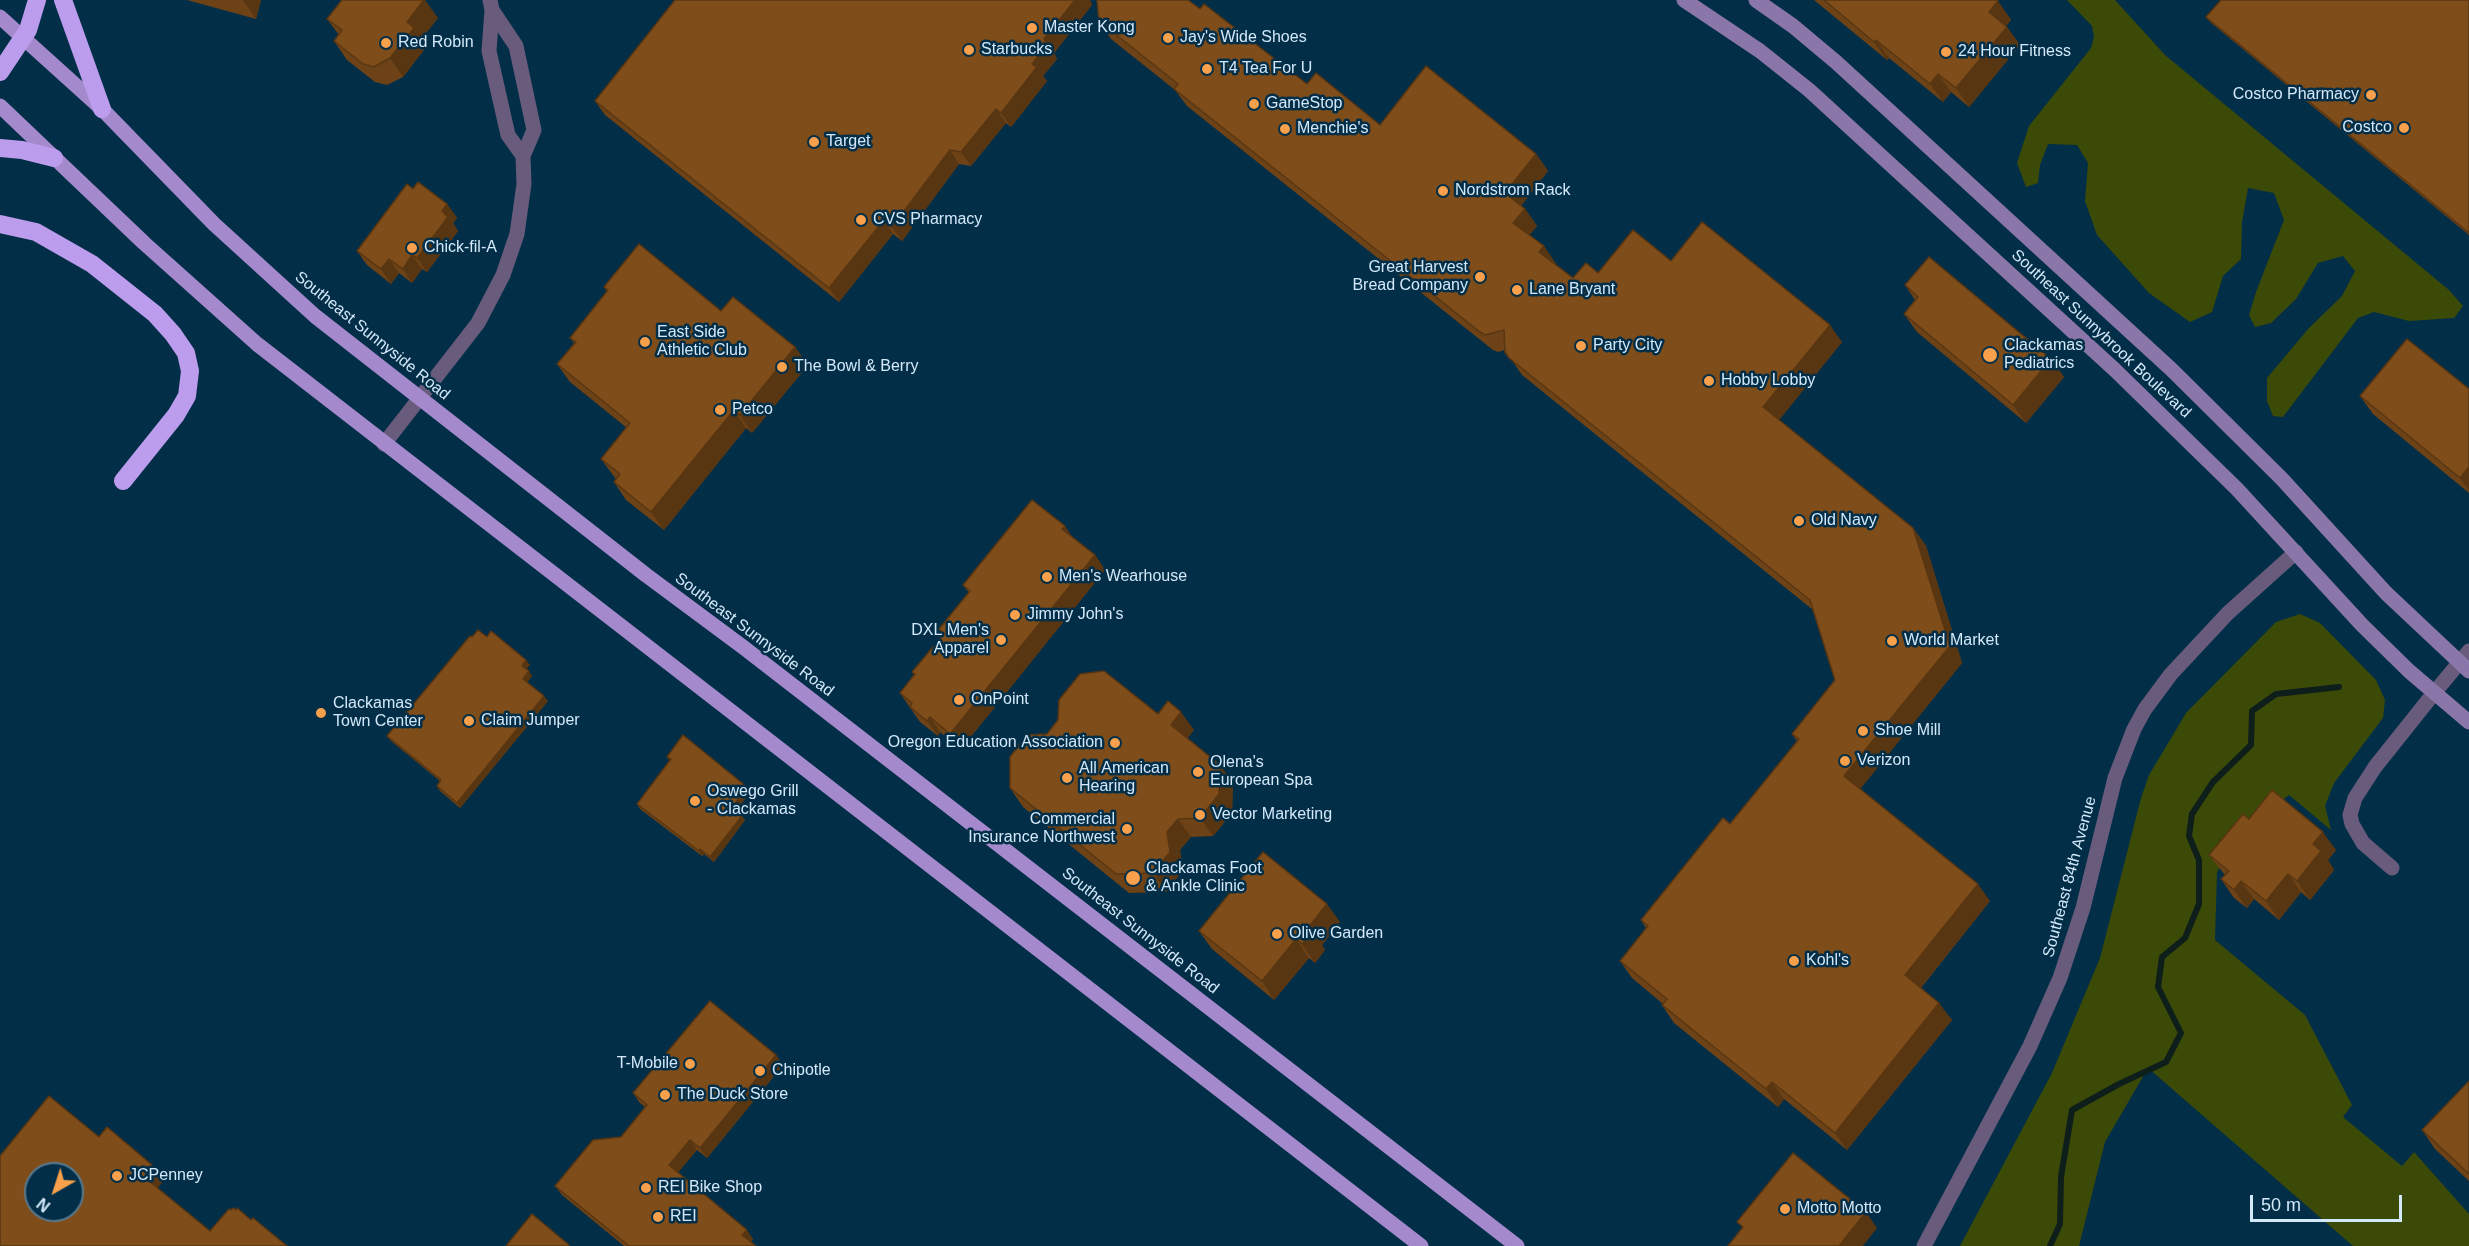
<!DOCTYPE html>
<style>
body{margin:0}
#map{position:relative;width:2469px;height:1246px;overflow:hidden;background:#032e48;font-family:Arial,sans-serif}
canvas{display:block}
.north{position:absolute;left:24px;top:1162px;width:60px;height:60px;box-sizing:border-box;background:#032e48;border:2px solid #56798f;border-radius:50%;rotate:219deg;font-size:16px;font-weight:700;line-height:24px;text-align:center;color:#d3e9fa}
.north::after{content:'';display:block;margin:auto;width:21px;height:27px;background:#f8a04b;clip-path:polygon(50% 0,100% 100%,50% 72%,0 100%)}
.scale{position:absolute;left:2250px;top:1195px;width:152px;height:27px;box-sizing:border-box;border:3px solid #d3e9fa;border-top:0;padding-left:8px;font-size:18px;line-height:21px;white-space:nowrap;color:#d3e9fa;-webkit-text-stroke:4px #032e48;paint-order:stroke}
</style>
<div id="map">
<canvas width="2469" height="1246"></canvas>
<div class="north">N</div>
<div class="scale">50 m</div>
</div>
<script>
const ctx = document.querySelector('canvas').getContext('2d');
ctx.lineJoin = 'round';
function fill(path, color) { ctx.fillStyle = color; ctx.fill(path, 'evenodd'); }
const poly = rows => new Path2D(rows.map(r => 'M' + r).join(''));
function trace(path, color, width, dash) { ctx.strokeStyle = color; ctx.lineWidth = width; ctx.lineCap = dash ? 'butt' : 'round'; ctx.setLineDash(dash || []); ctx.stroke(path); }
function drawText(font, color, halo, rows, align = 'center') {
  ctx.font = font + ' Arial,sans-serif'; ctx.lineWidth = 5; ctx.setLineDash([]); ctx.textBaseline = 'middle'; ctx.strokeStyle = halo; ctx.fillStyle = color; for (const [text, x, y, turn = 0] of rows) {
    ctx.save(); ctx.translate(x, y); ctx.rotate((+turn || 0) * Math.PI / 180); ctx.textAlign = isNaN(turn) ? turn : align; if (halo) ctx.strokeText(text, 0, 0); ctx.fillText(text, 0, 0); ctx.restore();
  }
}
fill(poly([
 [2067,0,2115,0,2165,55,2449,290,2463,306,2454,318,2409,321,2374,312,2358,318,2283,417,2273,416,2267,401,2267,378,2309,328,2342,296,2355,271,2343,256,2318,263,2296,299,2271,323,2255,327,2249,315,2256,292,2284,220,2274,193,2248,188,2242,222,2241,259,2223,276,2212,312,2190,322,2149,293,2097,235,2085,201,2088,163,2077,145,2048,144,2040,165,2038,183,2026,187,2017,163,2029,126,2091,48,2094,37,2092,26],
 [2300,614,2320,623,2376,680,2385,700,2383,718,2334,783,2325,806,2331,830,2289,795,2239,837,2217,872,2215,940,2305,1015,2352,1105,2343,1117,2402,1166,2414,1152,2469,1214,2469,1246,2353,1246,2148,1068,2105,1142,2079,1246,1960,1246,2052,1073,2100,958,2141,798,2149,775,2186,713,2276,622]
]), '#3b4a06');
trace(poly([
 [2050,1246,2060,1224,2061,1177,2072,1110,2119,1084,2166,1062,2181,1033,2158,987,2162,957,2185,938,2199,904,2199,860,2189,836,2192,814,2213,782,2251,745,2252,711,2276,694,2339,687]
]), '#0d1e1b', 6);
trace(poly([
 [2392,868,2363,843,2352,824,2350,815,2355,798,2375,767,2434,693]
]), '#685b7b', 15);
trace(poly([
 [492,10,489,51,508,135,523,156],
 [384,444,478,323,503,275,517,234,524,184,523,156,534,130,516,46,492,10,490,0],
 [2434,693,2469,651],
 [1924,1246,2030,1046,2060,978,2083,908,2115,778,2134,729,2145,709,2171,674,2228,613,2296,552]
]), '#685b7b', 15);
trace(poly([
 [1684,0,1760,51,1809,90,2115,370,2237,489,2362,625,2409,671,2469,722],
 [1756,0,1793,26,1836,62,2172,370,2282,479,2386,593,2469,671]
]), '#8a76a9', 15);
trace(poly([
 [0,17,102,109,214,224,315,316,646,575,743,647,1517,1246],
 [0,106,144,243,257,344,1421,1246]
]), '#a48acc', 15);
trace(poly([
 [63,0,102,109],
 [0,72,28,30,37,0],
 [0,148,22,150,54,158],
 [0,224,36,232,92,264,155,314,173,334,186,353,190,371,187,396,176,415,123,481]
]), '#bc9cec', 18);
fill(poly([
 [187,0,261,0,256,19],
 [675,0,1090,0,1092,5,1054,53,1057,59,1043,76,1047,81,1011,127,1006,123,971,166,959,164,902,241,893,234,839,302,605,115,595,101],
 [1814,0,1997,0,2011,20,2006,26,2020,45,1969,107,1951,92,1943,102,1889,58,1887,60],
 [2469,0,2469,235,2210,22,2206,17],
 [1200,9,1307,84,1380,125,1536,154,1548,171,1521,206,1525,209,1537,226,1529,235,1544,246,1556,264,1555,265,1573,278,1671,261,1842,342,1779,420,1913,528,1926,546,1962,663,1860,789,1990,901,1921,988,1952,1020,1847,1150,1784,1099,1778,1107,1674,1023,1662,1005,1663,1004,1632,978,1620,961,1646,928,1641,920,1730,824,1797,741,1792,734,1835,680,1813,610,1522,375,1505,350,1498,352,1493,350,1187,106,1175,90,1111,39,1099,21],
 [438,18,422,38,427,46,403,77,387,85,375,82,347,60,334,41,339,35,327,19],
 [413,189,447,204,457,218,453,223,458,231,427,272,422,269,412,283,399,273,391,284,367,265,357,251],
 [1905,285,2051,359,2064,377,2026,423,1917,332,1904,314,1915,300],
 [604,287,721,311,795,347,808,365,752,433,746,428,664,530,626,500,614,482,616,479,601,459,627,428,570,382,557,364,574,343,570,338,607,292],
 [2469,389,2469,493,2373,414,2360,396],
 [1073,538,1095,555,1105,570,961,749,940,732,938,736,920,722,900,693,914,675,912,672,943,635,939,629,969,593,963,585],
 [472,637,487,637,530,665,526,669,532,676,527,682,548,701,460,808,440,791,437,786,440,781,391,741,387,736],
 [1158,714,1194,730,1187,738,1233,783,1232,813,1213,836,1191,837,1180,850,1183,870,1166,892,1129,893,1023,807,1010,788],
 [667,757,750,792,736,811,742,816,745,820,714,862,704,854,702,856,640,809,637,804,670,761],
 [2249,819,2336,850,2328,860,2334,870,2310,900,2301,892,2279,920,2254,899,2247,908,2234,898,2221,879,2225,875,2209,855],
 [1340,922,1322,945,1325,950,1315,963,1309,958,1274,1000,1212,949,1199,931],
 [776,1055,783,1065,707,1158,697,1150,678,1172,753,1239,751,1242,756,1246,624,1246,562,1195,555,1186,621,1137,645,1107,640,1103,633,1093],
 [2469,1081,2469,1181,2435,1149,2422,1130]
]), '#6d4216');
fill(poly([
 [244,0,261,0,256,19,243,0],
 [424,0,425,0,438,18,422,38,427,46,403,77,390,58,407,22],
 [1075,0,1090,0,1092,5,1054,53,1057,59,1043,76,1047,81,1011,127,1001,113,1032,64,1044,39],
 [1998,1,2011,20,2002,30,1989,12],
 [2007,27,2020,45,1969,107,1956,88],
 [1876,40,1889,58,1887,60,1874,42],
 [1938,74,1951,92,1943,102,1930,84],
 [996,109,1006,123,971,166,961,152],
 [950,150,959,164,902,241,892,227],
 [1536,154,1548,171,1517,211,1505,193],
 [447,204,457,218,453,223,458,231,427,272,417,258,442,211],
 [1525,209,1537,226,1526,240,1513,223],
 [884,220,893,234,839,302,829,288],
 [1544,246,1556,264,1551,270,1539,252],
 [412,255,422,269,412,283,403,269],
 [389,259,399,273,391,284,381,269],
 [1830,325,1842,342,1775,425,1763,407],
 [795,347,808,365,752,433,740,415],
 [2051,359,2064,377,2026,423,2013,405],
 [734,410,746,428,664,530,651,512],
 [2469,467,2469,490,2460,478],
 [1065,526,1075,541,1062,529],
 [1913,528,1926,546,1962,663,1857,793,1844,776],
 [1095,555,1105,570,961,749,950,734],
 [526,660,530,665,525,670,522,666],
 [529,671,532,676,526,684,523,679],
 [544,696,548,701,460,808,457,803],
 [1181,712,1194,730,1184,743,1171,725],
 [930,717,940,732,938,736,927,721],
 [1220,765,1233,783,1232,813,1213,836,1200,818],
 [747,787,750,792,735,813,732,808],
 [742,816,745,820,714,862,710,857],
 [1178,819,1191,837,1180,850,1183,870,1166,892,1153,873,1167,832],
 [2323,832,2336,850,2328,860,2334,870,2310,900,2297,881,2313,844],
 [700,849,704,854,702,856,699,851],
 [2288,874,2301,892,2279,920,2266,901],
 [2241,881,2254,899,2247,908,2234,890],
 [1978,884,1990,901,1917,992,1905,975],
 [1327,904,1340,922,1322,945,1325,950,1315,963,1302,944,1308,928],
 [1296,939,1309,958,1274,1000,1262,981],
 [1939,1003,1952,1020,1847,1150,1835,1133],
 [776,1055,783,1065,707,1158,700,1148],
 [1772,1082,1784,1099,1778,1107,1766,1089],
 [690,1140,697,1150,676,1175,669,1165],
 [158,1170,165,1179,156,1190,149,1181],
 [1866,1212,1877,1228,1863,1246,1839,1246],
 [747,1230,753,1239,749,1244,742,1235]
]), '#593612');
const building = poly([
 [342,0,424,0,407,22,414,28,390,58,374,67,363,64,334,41,342,30,327,19,342,0],
 [675,0,1075,0,1044,39,1047,45,1032,64,1037,67,1001,113,996,109,961,152,950,150,892,227,884,220,829,288,595,101,675,0],
 [1097,0,1188,0,1200,9,1204,4,1307,84,1316,73,1380,125,1426,66,1536,154,1505,193,1525,209,1513,223,1544,246,1539,252,1573,278,1586,263,1598,273,1633,230,1671,261,1702,222,1830,325,1763,407,1913,528,1950,646,1844,776,1978,884,1905,975,1939,1003,1835,1133,1772,1082,1766,1089,1662,1005,1667,999,1620,961,1648,926,1641,920,1723,818,1730,824,1799,739,1792,734,1835,680,1810,600,1509,358,1505,352,1504,330,1485,335,1480,332,1174,89,1178,84,1099,21,1097,0],
 [1824,0,1997,0,1998,1,1989,12,2007,27,1956,88,1938,74,1930,84,1876,40,1874,42,1824,0],
 [2221,0,2469,0,2469,233,2206,17,2221,0],
 [418,182,447,204,442,211,448,217,417,258,412,255,403,269,389,259,381,269,357,251,407,184,413,189,418,182],
 [639,244,721,311,733,297,795,347,740,415,734,410,651,512,614,482,620,474,601,459,630,423,557,364,576,342,570,338,608,290,604,287,639,244],
 [1929,257,2051,359,2013,405,1904,314,1918,297,1905,285,1929,257],
 [2407,339,2469,389,2469,467,2460,478,2360,396,2407,339],
 [1032,500,1065,526,1062,529,1095,555,950,734,930,717,927,721,910,707,912,703,900,693,915,674,912,672,944,634,939,629,970,591,963,585,1032,500],
 [478,630,487,637,491,631,526,660,522,666,529,671,523,679,544,696,457,803,437,786,441,780,387,736,470,636,472,637,478,630],
 [1104,671,1158,714,1168,701,1181,712,1171,725,1220,765,1219,794,1200,818,1178,819,1167,832,1170,852,1153,873,1116,874,1010,788,1010,757,1027,735,1047,734,1058,720,1059,700,1080,674,1104,671],
 [683,735,747,787,732,808,742,816,710,857,700,849,699,851,637,804,671,759,667,757,683,735],
 [2272,790,2323,832,2313,844,2321,851,2297,881,2288,874,2266,901,2241,881,2234,890,2221,879,2229,871,2209,855,2243,814,2249,819,2272,790],
 [1263,852,1327,904,1308,928,1312,932,1302,944,1296,939,1262,981,1199,931,1263,852],
 [710,1001,776,1055,700,1148,690,1140,669,1165,747,1230,742,1235,756,1246,629,1246,555,1186,593,1140,621,1137,647,1105,633,1093,710,1001],
 [2469,1081,2469,1174,2422,1130,2469,1081],
 [49,1096,99,1137,107,1127,158,1170,149,1181,210,1231,229,1209,231,1210,233,1208,236,1210,237,1208,251,1220,253,1218,287,1246,0,1246,0,1156,49,1096],
 [36,1174,72,1174,72,1210,36,1210,36,1174],
 [1793,1153,1866,1212,1839,1246,1728,1246,1743,1227,1737,1222,1793,1153],
 [532,1214,569,1245,568,1246,506,1246,532,1214]
]);
fill(building, '#7f4d19');
trace(building, '#593612', 1.5);
for (const [x, y, r, color] of [
 [1032,28,6,"#f8a04b"],
 [1168,38,6,"#f8a04b"],
 [386,43,6,"#f8a04b"],
 [969,50,6,"#f8a04b"],
 [1946,52,6,"#f8a04b"],
 [1207,69,6,"#f8a04b"],
 [2371,95,6,"#f8a04b"],
 [1254,104,6,"#f8a04b"],
 [2404,128,6,"#f8a04b"],
 [1285,129,6,"#f8a04b"],
 [814,142,6,"#f8a04b"],
 [1443,191,6,"#f8a04b"],
 [861,220,6,"#f8a04b"],
 [412,248,6,"#f8a04b"],
 [1480,277,6,"#f8a04b"],
 [1517,290,6,"#f8a04b"],
 [645,342,6,"#f8a04b"],
 [1581,346,6,"#f8a04b"],
 [1990,355,8,"#f8a04b"],
 [782,367,6,"#f8a04b"],
 [1709,381,6,"#f8a04b"],
 [720,410,6,"#f8a04b"],
 [1799,521,6,"#f8a04b"],
 [1047,577,6,"#f8a04b"],
 [1015,615,6,"#f8a04b"],
 [1001,640,6,"#f8a04b"],
 [1892,641,6,"#f8a04b"],
 [959,700,6,"#f8a04b"],
 [321,713,6,"#f8a04b"],
 [469,721,6,"#f8a04b"],
 [1863,731,6,"#f8a04b"],
 [1115,743,6,"#f8a04b"],
 [1845,761,6,"#f8a04b"],
 [1198,772,6,"#f8a04b"],
 [1067,778,6,"#f8a04b"],
 [695,801,6,"#f8a04b"],
 [1200,815,6,"#f8a04b"],
 [1127,829,6,"#f8a04b"],
 [1133,878,8,"#f8a04b"],
 [1277,934,6,"#f8a04b"],
 [1794,961,6,"#f8a04b"],
 [690,1064,6,"#f8a04b"],
 [760,1071,6,"#f8a04b"],
 [665,1095,6,"#f8a04b"],
 [117,1176,6,"#f8a04b"],
 [646,1188,6,"#f8a04b"],
 [1785,1209,6,"#f8a04b"],
 [658,1217,6,"#f8a04b"]
]) { const dot = new Path2D(); dot.arc(x, y, r, 0, 2 * Math.PI); ctx.fillStyle = color; ctx.fill(dot); trace(dot, '#032e48', 2); }
drawText('16px', '#d3e9fa', '#032e48', [
 ["Master Kong",1044,28],
 ["Jay's Wide Shoes",1180,38],
 ["Red Robin",398,43],
 ["Starbucks",981,50],
 ["24 Hour Fitness",1958,52],
 ["T4 Tea For U",1219,69],
 ["Costco Pharmacy",2359,95,"right"],
 ["GameStop",1266,104],
 ["Costco",2392,128,"right"],
 ["Menchie's",1297,129],
 ["Target",826,142],
 ["Nordstrom Rack",1455,191],
 ["CVS Pharmacy",873,220],
 ["Chick-fil-A",424,248],
 ["Great Harvest",1468,268,"right"],
 ["Bread Company",1468,286,"right"],
 ["Lane Bryant",1529,290],
 ["East Side",657,333],
 ["Athletic Club",657,351],
 ["Party City",1593,346],
 ["Clackamas",2004,346],
 ["Pediatrics",2004,364],
 ["The Bowl & Berry",794,367],
 ["Hobby Lobby",1721,381],
 ["Petco",732,410],
 ["Old Navy",1811,521],
 ["Men's Wearhouse",1059,577],
 ["Jimmy John's",1027,615],
 ["DXL Men's",989,631,"right"],
 ["Apparel",989,649,"right"],
 ["World Market",1904,641],
 ["OnPoint",971,700],
 ["Clackamas",333,704],
 ["Town Center",333,722],
 ["Claim Jumper",481,721],
 ["Shoe Mill",1875,731],
 ["Oregon Education Association",1103,743,"right"],
 ["Verizon",1857,761],
 ["Olena's",1210,763],
 ["European Spa",1210,781],
 ["All American",1079,769],
 ["Hearing",1079,787],
 ["Oswego Grill",707,792],
 ["- Clackamas",707,810],
 ["Vector Marketing",1212,815],
 ["Commercial",1115,820,"right"],
 ["Insurance Northwest",1115,838,"right"],
 ["Clackamas Foot",1146,869],
 ["& Ankle Clinic",1146,887],
 ["Olive Garden",1289,934],
 ["Kohl's",1806,961],
 ["T-Mobile",678,1064,"right"],
 ["Chipotle",772,1071],
 ["The Duck Store",677,1095],
 ["JCPenney",129,1176],
 ["REI Bike Shop",658,1188],
 ["Motto Motto",1797,1209],
 ["REI",670,1217]
], 'left');
drawText('16px', '#d3e9fa', '#032e48', [
 ["Southeast Sunnybrook Boulevard",2101,334,43],
 ["Southeast Sunnyside Road",372,336,39],
 ["Southeast Sunnyside Road",754,635,37],
 ["Southeast 84th Avenue",2070,877,-75],
 ["Southeast Sunnyside Road",1140,931,38]
]);
</script>
